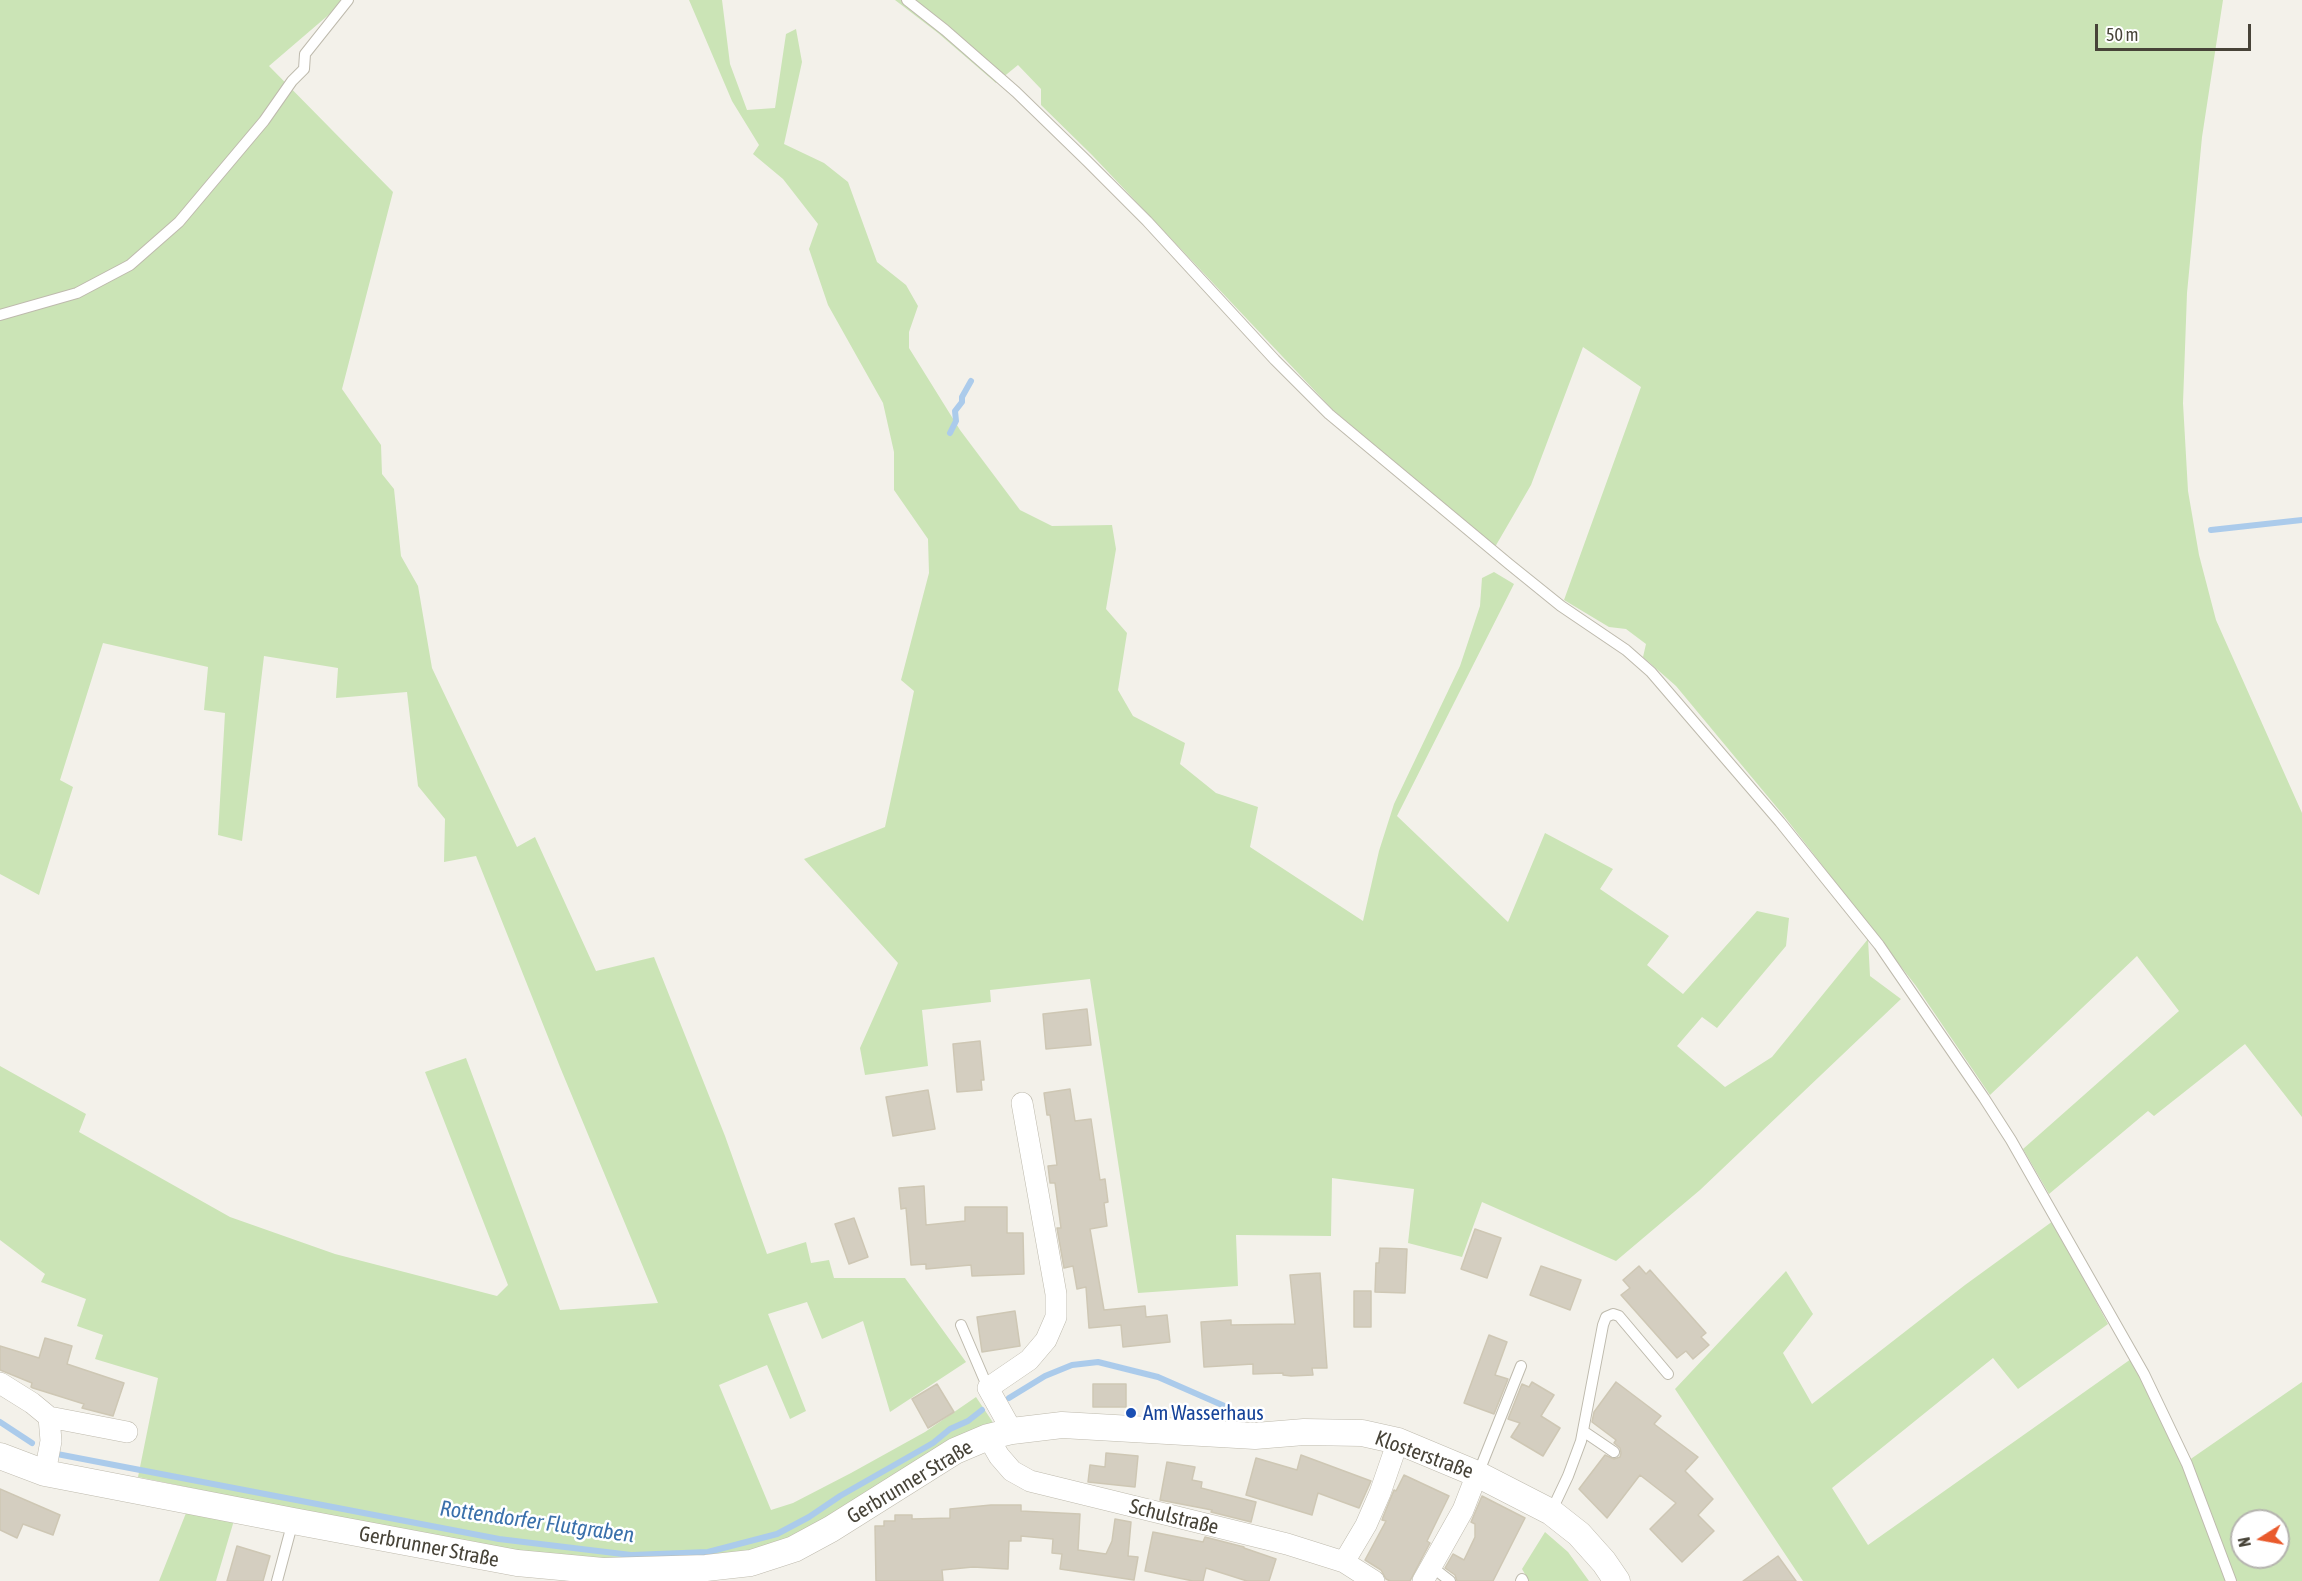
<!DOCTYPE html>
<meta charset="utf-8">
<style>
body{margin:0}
#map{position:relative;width:2302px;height:1581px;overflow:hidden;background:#f3f1ea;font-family:"Asap Condensed",sans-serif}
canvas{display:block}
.north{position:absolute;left:2230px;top:1509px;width:60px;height:60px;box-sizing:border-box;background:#fff;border:2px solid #b5b4af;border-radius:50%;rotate:259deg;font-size:16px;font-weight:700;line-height:24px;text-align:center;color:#474338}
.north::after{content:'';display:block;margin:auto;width:21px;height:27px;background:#e95a2c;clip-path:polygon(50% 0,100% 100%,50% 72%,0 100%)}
.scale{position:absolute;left:2095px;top:24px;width:156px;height:27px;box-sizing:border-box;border:3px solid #474338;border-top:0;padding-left:8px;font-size:18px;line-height:21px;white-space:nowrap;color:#474338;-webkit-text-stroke:4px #fff;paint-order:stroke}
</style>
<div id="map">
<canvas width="2302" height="1581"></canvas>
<div class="north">N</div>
<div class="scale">50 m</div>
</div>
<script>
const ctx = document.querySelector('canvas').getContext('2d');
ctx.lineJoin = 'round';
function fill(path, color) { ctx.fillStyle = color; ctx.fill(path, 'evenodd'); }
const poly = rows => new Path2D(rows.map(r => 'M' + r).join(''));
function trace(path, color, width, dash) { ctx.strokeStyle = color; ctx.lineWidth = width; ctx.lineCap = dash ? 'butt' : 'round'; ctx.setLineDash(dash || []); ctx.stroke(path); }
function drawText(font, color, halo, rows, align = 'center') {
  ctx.font = font + ' "Asap Condensed",sans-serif'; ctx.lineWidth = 5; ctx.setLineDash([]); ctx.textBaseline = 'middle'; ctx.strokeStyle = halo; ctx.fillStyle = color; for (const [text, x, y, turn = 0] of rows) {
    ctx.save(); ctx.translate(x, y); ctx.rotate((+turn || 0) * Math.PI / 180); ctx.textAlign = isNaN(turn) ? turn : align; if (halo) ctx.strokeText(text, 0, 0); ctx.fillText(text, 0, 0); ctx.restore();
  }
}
fill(poly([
 [0,0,346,0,269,66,393,192,342,389,381,445,382,474,394,489,401,556,418,586,432,668,517,847,535,837,596,971,654,957,725,1136,767,1254,806,1242,811,1263,829,1260,834,1278,905,1278,966,1362,890,1412,863,1321,822,1339,807,1302,768,1314,806,1411,790,1419,767,1365,719,1385,771,1510,793,1503,851,1473,925,1432,976,1397,994,1424,821,1522,779,1542,735,1554,604,1563,516,1555,138,1477,158,1378,95,1359,103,1335,77,1326,86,1299,41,1282,45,1274,0,1240,0,1066,86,1114,79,1132,230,1217,335,1254,497,1296,508,1285,425,1072,466,1058,560,1310,658,1303,560,1067,476,856,444,862,445,819,418,786,407,692,336,698,338,668,264,656,242,841,218,835,225,713,204,710,208,667,103,643,60,780,73,787,39,895,0,874],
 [689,0,722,0,730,64,747,110,775,108,786,34,796,29,802,62,784,144,824,163,848,182,877,262,906,285,918,306,909,332,909,348,960,430,1020,510,1052,526,1112,525,1116,549,1106,609,1127,633,1118,690,1133,716,1185,743,1180,764,1216,793,1258,807,1250,847,1363,921,1379,851,1394,804,1460,666,1480,606,1482,578,1494,572,1514,584,1397,816,1508,922,1545,833,1613,869,1600,889,1669,936,1647,965,1683,994,1757,911,1789,918,1786,946,1717,1028,1702,1017,1677,1046,1725,1087,1772,1057,1868,939,1870,976,1901,999,1700,1190,1616,1261,1482,1202,1462,1257,1408,1243,1414,1189,1332,1178,1331,1236,1236,1235,1238,1286,1138,1293,1090,979,990,990,991,1002,922,1010,928,1066,865,1075,860,1048,898,963,804,859,885,827,914,691,901,680,929,573,928,539,894,490,894,452,883,403,828,305,809,249,818,224,783,179,753,154,759,145,732,101],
 [895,0,2223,0,2202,137,2187,293,2183,403,2188,491,2199,555,2216,620,2302,813,2302,1117,2245,1044,2154,1116,2148,1111,2049,1194,2023,1149,2179,1011,2137,956,1990,1095,1916,986,1784,816,1676,686,1643,657,1646,644,1626,629,1609,627,1564,600,1641,387,1583,347,1531,485,1495,547,1333,410,1092,155,1041,105,1041,89,1018,65,996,83,938,33],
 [2053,1221,2108,1324,2018,1389,1993,1358,1832,1488,1868,1545,2131,1359,2182,1465,2302,1382,2302,1581,1803,1581,1675,1389,1786,1271,1813,1314,1783,1353,1812,1404,1965,1285],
 [2242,1521,2278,1521,2278,1557,2242,1557],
 [188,1508,235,1517,216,1581,159,1581],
 [1545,1532,1568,1552,1589,1581,1529,1581,1522,1569]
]), '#cbe4b6');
trace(poly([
 [950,433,956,421,955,411,962,402,962,397,971,381],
 [2211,530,2302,520],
 [1009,1398,1045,1376,1072,1365,1098,1362,1158,1377,1229,1408],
 [0,1422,32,1443],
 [57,1454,499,1539,631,1555,708,1552,777,1534,809,1517,840,1496,933,1443,950,1429,968,1421,982,1410]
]), '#abcbeb', 6);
const building = poly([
 [1087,1009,1091,1045,1046,1049,1043,1014,1087,1009],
 [980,1041,984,1080,981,1080,982,1090,957,1092,953,1044,980,1041],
 [1070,1089,1075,1121,1091,1119,1100,1180,1105,1179,1108,1202,1104,1203,1107,1226,1090,1229,1104,1310,1145,1306,1146,1317,1167,1315,1170,1342,1123,1347,1121,1325,1089,1328,1086,1287,1077,1289,1073,1266,1064,1268,1057,1228,1061,1228,1055,1183,1050,1183,1048,1166,1057,1165,1050,1115,1047,1115,1044,1093,1070,1089],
 [928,1090,935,1129,893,1136,886,1097,928,1090],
 [924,1186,926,1225,965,1221,965,1207,1007,1207,1007,1233,1023,1233,1024,1274,972,1276,971,1265,926,1269,926,1264,911,1265,906,1208,901,1209,899,1188,924,1186],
 [854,1218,868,1257,849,1264,835,1224,854,1218],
 [1475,1229,1501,1238,1487,1278,1461,1269,1475,1229],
 [1380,1248,1407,1249,1405,1293,1375,1292,1376,1263,1379,1263,1380,1248],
 [1541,1266,1581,1280,1570,1310,1530,1295,1541,1266],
 [1639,1266,1646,1274,1650,1270,1706,1333,1701,1337,1709,1345,1693,1359,1686,1351,1677,1358,1621,1295,1630,1288,1623,1280,1639,1266],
 [1320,1273,1327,1368,1312,1368,1313,1375,1291,1376,1283,1375,1283,1373,1253,1374,1253,1364,1204,1367,1201,1322,1231,1320,1231,1325,1295,1324,1290,1275,1320,1273],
 [1354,1291,1371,1291,1371,1327,1354,1327,1354,1291],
 [1015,1311,1020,1346,982,1352,977,1317,1015,1311],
 [1489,1335,1507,1342,1495,1375,1508,1379,1494,1414,1464,1403,1489,1335],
 [45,1338,72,1346,67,1364,124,1383,113,1416,82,1408,84,1404,33,1388,31,1387,32,1383,0,1370,0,1346,39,1358,45,1338],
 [1532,1382,1554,1395,1541,1416,1560,1428,1543,1456,1511,1437,1520,1423,1508,1419,1522,1384,1529,1387,1532,1382],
 [1616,1382,1661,1416,1654,1424,1698,1457,1685,1471,1713,1499,1698,1515,1714,1531,1682,1562,1650,1529,1676,1503,1640,1475,1607,1518,1579,1489,1605,1455,1614,1459,1620,1457,1621,1453,1620,1448,1614,1443,1616,1440,1592,1422,1594,1412,1616,1382],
 [937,1384,954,1412,928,1428,912,1399,937,1384],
 [1093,1384,1126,1384,1126,1407,1093,1407,1093,1384],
 [1106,1453,1138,1456,1135,1487,1088,1482,1090,1465,1105,1467,1106,1453],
 [1301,1455,1371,1481,1359,1508,1318,1493,1312,1515,1246,1495,1256,1458,1297,1470,1301,1455],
 [1167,1462,1195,1467,1192,1480,1202,1482,1201,1488,1256,1502,1251,1522,1211,1512,1212,1510,1160,1500,1167,1462],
 [1404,1475,1449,1496,1427,1541,1430,1543,1410,1581,1390,1581,1386,1579,1381,1570,1365,1560,1386,1521,1382,1520,1383,1517,1394,1490,1396,1491,1404,1475],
 [0,1489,60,1515,53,1535,23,1524,17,1538,0,1530,0,1489],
 [1482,1496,1525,1518,1493,1581,1457,1581,1455,1575,1445,1568,1453,1554,1464,1560,1475,1537,1475,1524,1471,1522,1482,1496],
 [991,1505,1021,1505,1021,1511,1080,1514,1078,1550,1106,1554,1112,1541,1115,1519,1131,1522,1128,1556,1138,1557,1134,1580,1060,1569,1062,1554,1052,1553,1053,1539,1021,1536,1021,1541,1009,1541,1008,1569,973,1567,942,1570,943,1581,876,1581,875,1526,884,1526,884,1521,895,1521,895,1515,912,1515,912,1519,950,1518,950,1509,991,1505],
 [1153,1532,1203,1542,1205,1537,1244,1547,1244,1548,1276,1559,1269,1581,1247,1581,1206,1568,1203,1581,1193,1581,1145,1571,1153,1532],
 [237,1546,270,1556,263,1581,227,1581,237,1546],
 [1778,1556,1796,1581,1743,1581,1778,1556]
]);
fill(building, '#d4cec0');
trace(building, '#cec7b4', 1.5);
const service = poly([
 [907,0,945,30,1016,92,1087,161,1147,221,1275,360,1329,414,1509,564,1561,606,1626,650,1651,672,1780,822,1879,945,1984,1098,2011,1140,2144,1374,2187,1464,2231,1581],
 [0,315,77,293,130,265,179,222,264,121,292,81,304,69,305,54,348,0],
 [961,1325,988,1388],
 [1583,1431,1614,1452],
 [1478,1474,1521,1366],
 [1551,1512,1568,1476,1581,1441,1603,1325,1606,1317,1613,1314,1619,1316,1668,1374],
 [1432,1567,1450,1581],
 [277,1581,293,1521],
 [1521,1581,1522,1579,1523,1581]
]);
const minor = poly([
 [0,1383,32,1403,49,1417,127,1432],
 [1012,1431,988,1388,1029,1360,1046,1340,1056,1317,1056,1294,1022,1103],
 [988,1437,999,1456,1012,1471,1030,1481,1287,1544,1344,1562,1374,1581],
 [45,1473,51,1441,49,1417],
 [1344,1562,1366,1525,1380,1493,1398,1441],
 [1423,1581,1463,1510,1477,1474]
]);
const tertiary = poly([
 [0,1456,45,1473,293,1521,517,1563,603,1571,706,1568,751,1563,794,1549,831,1529,955,1451,988,1437,1012,1431,1062,1425,1255,1436,1304,1432,1362,1433,1398,1441,1477,1474,1551,1512,1579,1534,1604,1562,1617,1581]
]);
trace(service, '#bebaad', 12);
trace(minor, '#bebaad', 22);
trace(tertiary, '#bebaad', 27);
trace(service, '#fff', 10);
trace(minor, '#fff', 21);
trace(tertiary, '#fff', 26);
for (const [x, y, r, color] of [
 [1131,1413,6,"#1a4fb4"]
]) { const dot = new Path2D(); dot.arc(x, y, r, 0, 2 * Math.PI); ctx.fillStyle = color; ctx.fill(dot); trace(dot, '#fff', 2); }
drawText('21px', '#164399', '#fff', [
 ["Am Wasserhaus",1143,1413]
], 'left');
drawText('21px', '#474338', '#fff', [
 ["Klosterstraße",1424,1455,20],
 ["Gerbrunner Straße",910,1482,-31],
 ["Schulstraße",1174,1517,14],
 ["Gerbrunner Straße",429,1547,11]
]);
drawText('italic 22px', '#3a70ab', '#fff', [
 ["Rottendorfer Flutgraben",537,1522,8]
]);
</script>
